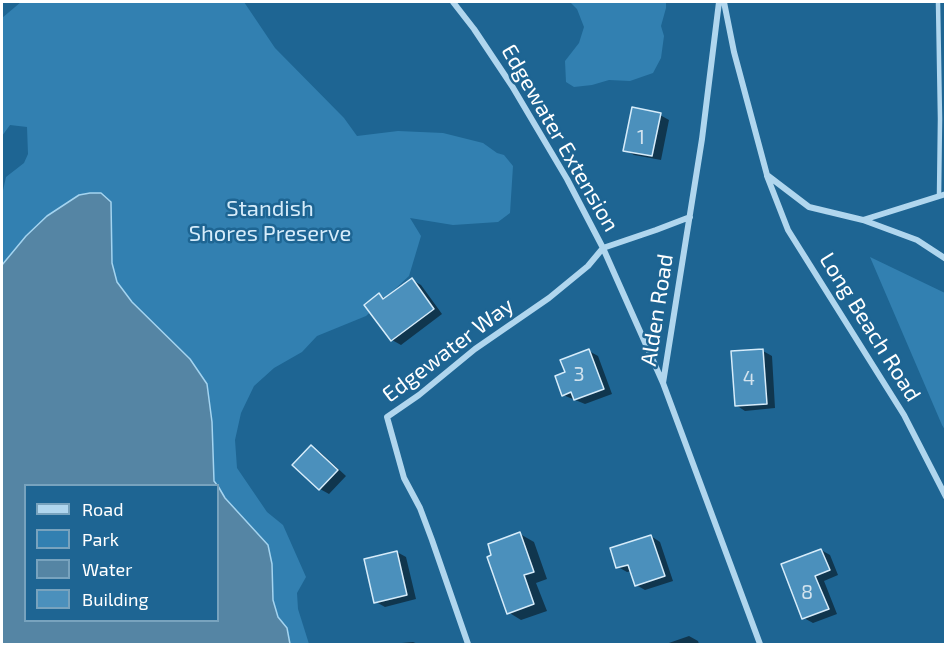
<!DOCTYPE html>
<style>
body{margin:0}
#map{position:relative;width:947px;height:646px;overflow:hidden;background:#1e6593;font-family:"Exo 2",sans-serif}
canvas{display:block}
.frame{position:absolute;inset:0;border:3px solid #fff;pointer-events:none}
.legend{position:absolute;left:24px;top:484px;width:195px;height:138px;box-sizing:border-box;background:#1e6593;border:2px solid #78a3be;margin:0;padding:8px 10px;list-style:none;font-size:18px;color:#fff}
.legend li{display:flex;align-items:center;gap:12px;height:30px}
.legend b{width:30px;border:2px solid #78a3be}
</style>
<div id="map">
<canvas width="947" height="646"></canvas>
<div class="frame"></div>
<ul class="legend">
<li><b style="height:8px;background:#b0d6ee"></b>Road</li>
<li><b style="height:16px;background:#3280b1"></b>Park</li>
<li><b style="height:16px;background:#5585a4"></b>Water</li>
<li><b style="height:16px;background:#4b90bc"></b>Building</li>
</ul>
</div>
<script>
const ctx = document.querySelector('canvas').getContext('2d');
ctx.lineJoin = 'round';
function fill(path, color) { ctx.fillStyle = color; ctx.fill(path, 'evenodd'); }
const poly = rows => new Path2D(rows.map(r => 'M' + r).join(''));
function trace(path, color, width, dash) { ctx.strokeStyle = color; ctx.lineWidth = width; ctx.lineCap = dash ? 'butt' : 'round'; ctx.setLineDash(dash || []); ctx.stroke(path); }
function drawText(font, color, halo, rows, align = 'center') {
  ctx.font = font + ' "Exo 2",sans-serif'; ctx.lineWidth = 5; ctx.setLineDash([]); ctx.textBaseline = 'middle'; ctx.strokeStyle = halo; ctx.fillStyle = color; for (const [text, x, y, turn = 0] of rows) {
    ctx.save(); ctx.translate(x, y); ctx.rotate((+turn || 0) * Math.PI / 180); ctx.textAlign = isNaN(turn) ? turn : align; if (halo) ctx.strokeText(text, 0, 0); ctx.fillText(text, 0, 0); ctx.restore();
  }
}
fill(poly([
 [21,2,244,2,275,48,344,118,357,136,398,131,443,133,483,143,497,153,504,155,513,166,510,213,498,222,453,225,410,218,421,236,409,276,366,316,317,336,302,352,274,368,254,386,241,413,235,440,237,468,267,512,283,525,306,577,297,593,298,609,309,644,290,644,287,628,278,617,273,600,272,564,214,482,212,422,207,384,132,302,117,282,112,263,111,202,79,195,47,216,26,236,2,265,2,195,6,177,24,163,28,154,27,127,10,125,2,136,2,18],
 [570,2,666,2,666,8,661,26,664,36,661,58,653,73,630,81,609,80,592,85,574,87,566,82,565,61,579,43,584,27,577,9],
 [870,257,945,293,945,430,942,425]
]), '#3280b1');
const water = poly([
 [90,193,101,193,111,202,112,263,117,282,132,302,190,359,207,384,212,422,214,481,217,485,26,486,26,620,218,620,218,486,225,498,268,545,272,564,273,600,278,617,287,628,290,644,2,644,2,265,26,236,47,216,79,195,90,193]
]);
fill(water, '#5585a4');
trace(water, '#a4d4f0', 1.5);
fill(poly([
 [660,115,669,120,661,160,634,155,625,150],
 [412,280,421,285,442,314,401,345,392,340,380,295,386,299],
 [589,351,598,356,612,394,585,404,563,395],
 [763,351,772,356,775,408,745,411,736,405],
 [311,447,320,452,346,476,329,494,320,489,294,465],
 [520,534,534,542,547,579,536,583,547,611,521,620,508,612],
 [651,536,660,542,673,581,645,590,636,585,632,571,627,572,618,567],
 [821,550,830,555,838,575,824,581,837,614,813,623,804,618],
 [397,552,406,557,416,599,385,607,376,602],
 [689,636,698,641,699,644,666,644],
 [413,642,418,644,390,644]
]), '#0007');
const building = poly([
 [632,107,661,113,652,156,623,151,632,107],
 [412,278,434,309,391,341,364,305,379,293,383,299,412,278],
 [589,349,604,389,574,400,571,392,562,396,555,376,565,372,560,360,589,349],
 [763,349,767,404,735,406,731,351,763,349],
 [311,445,338,470,319,490,292,465,311,445],
 [520,532,534,572,524,575,534,604,507,614,487,557,491,555,488,544,520,532],
 [651,535,665,576,635,586,628,565,616,568,610,548,651,535],
 [821,549,830,570,815,576,829,609,802,619,781,564,821,549],
 [397,551,407,595,374,603,364,559,397,551]
]);
fill(building, '#4b90bc');
trace(building, '#d6ecfa', 1.5);
trace(poly([
 [938,2,940,119,939,196]
]), '#b0d6ee', 4.5);
trace(poly([
 [453,2,474,29,512,86,567,179,603,248,656,230,690,217],
 [719,2,702,139,663,383,760,644],
 [724,2,734,52,767,175,809,207,863,220,946,194],
 [767,176,788,230,904,415,946,497],
 [863,220,917,240,946,259],
 [468,644,432,540,420,508,404,478,387,417,419,395,475,349,549,298,588,266,603,248,663,383]
]), '#b0d6ee', 6);
drawText('20px', '#d2e3ee', null, [
 ["1",641,137],
 ["3",579,374],
 ["4",749,378],
 ["8",807,592]
]);
drawText('22px', '#fff', '#1e6593', [
 ["Edgewater Extension",560,138,60],
 ["Alden Road",657,310,-81],
 ["Long Beach Road",870,327,58],
 ["Edgewater Way",448,350,-37]
]);
drawText('22px', '#d6ecfa', '#1e6593', [
 ["Standish",270,209],
 ["Shores Preserve",270,234]
]);
</script>
